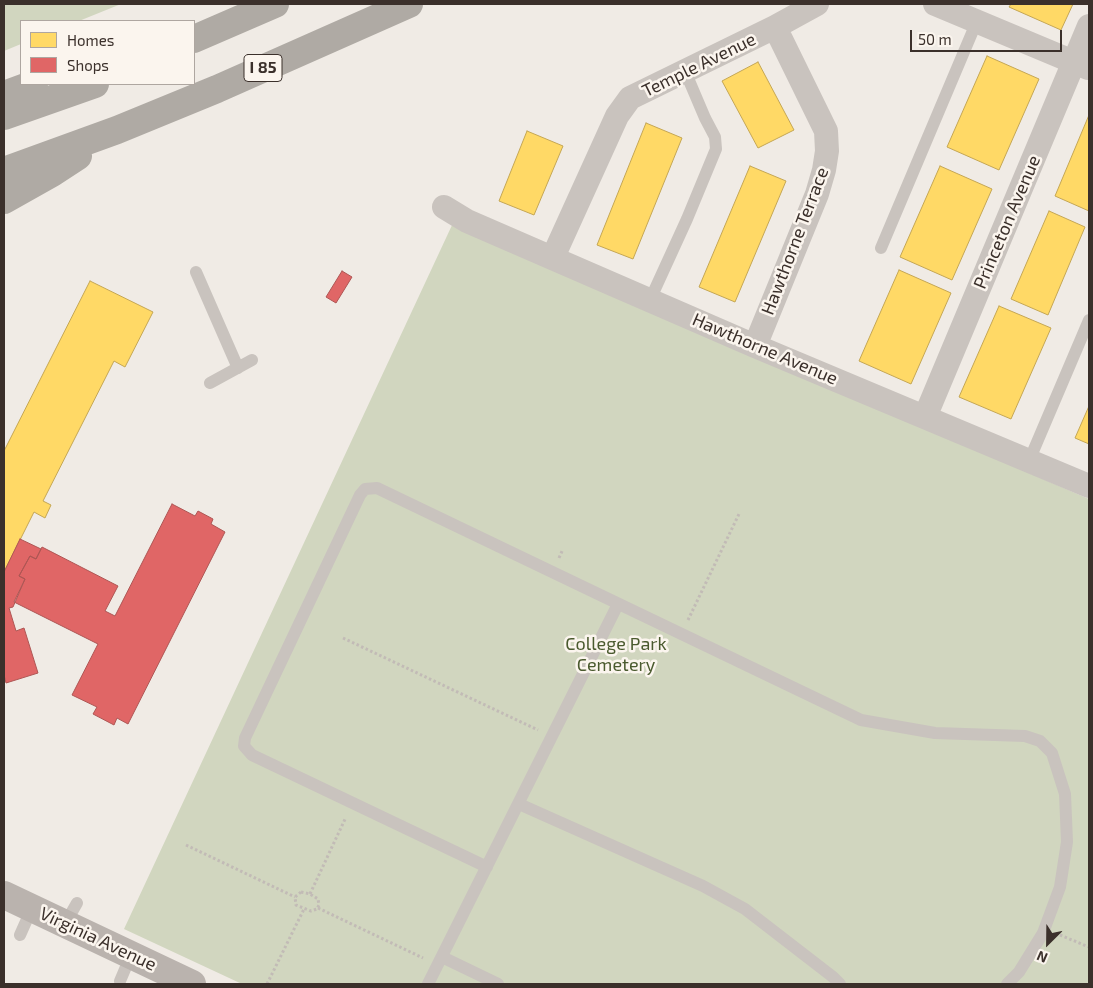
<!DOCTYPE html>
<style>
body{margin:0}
#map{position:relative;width:1093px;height:988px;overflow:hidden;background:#f0ebe5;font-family:"Exo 2",sans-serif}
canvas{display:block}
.frame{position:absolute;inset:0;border:5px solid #3b302b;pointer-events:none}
.legend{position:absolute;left:20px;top:20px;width:175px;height:65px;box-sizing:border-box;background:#fbf5ee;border:1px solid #aea6a0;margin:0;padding:6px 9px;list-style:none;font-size:15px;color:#3b302b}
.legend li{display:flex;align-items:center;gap:10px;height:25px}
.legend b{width:25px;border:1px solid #aea6a0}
.north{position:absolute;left:1023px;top:918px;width:50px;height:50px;-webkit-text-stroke:4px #fbf5ee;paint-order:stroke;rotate:203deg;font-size:14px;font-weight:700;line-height:20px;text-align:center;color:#3b302b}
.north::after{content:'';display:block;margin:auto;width:18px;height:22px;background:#3b302b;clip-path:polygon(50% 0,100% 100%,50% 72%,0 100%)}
.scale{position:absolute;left:910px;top:30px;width:152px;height:22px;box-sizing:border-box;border:2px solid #3b302b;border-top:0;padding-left:6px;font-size:15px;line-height:18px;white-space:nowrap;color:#3b302b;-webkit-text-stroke:4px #fbf5ee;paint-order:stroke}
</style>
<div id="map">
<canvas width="1093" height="988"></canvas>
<div class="frame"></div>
<ul class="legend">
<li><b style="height:14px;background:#ffd966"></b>Homes</li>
<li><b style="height:14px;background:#e06666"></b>Shops</li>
</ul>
<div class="north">N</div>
<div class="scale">50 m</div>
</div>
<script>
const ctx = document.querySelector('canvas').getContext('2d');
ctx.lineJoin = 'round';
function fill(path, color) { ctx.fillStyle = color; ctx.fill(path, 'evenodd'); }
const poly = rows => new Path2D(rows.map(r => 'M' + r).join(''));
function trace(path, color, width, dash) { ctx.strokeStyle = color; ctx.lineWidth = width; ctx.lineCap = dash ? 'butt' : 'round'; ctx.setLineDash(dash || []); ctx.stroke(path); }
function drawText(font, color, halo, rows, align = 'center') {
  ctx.font = font + ' "Exo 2",sans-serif'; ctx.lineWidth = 5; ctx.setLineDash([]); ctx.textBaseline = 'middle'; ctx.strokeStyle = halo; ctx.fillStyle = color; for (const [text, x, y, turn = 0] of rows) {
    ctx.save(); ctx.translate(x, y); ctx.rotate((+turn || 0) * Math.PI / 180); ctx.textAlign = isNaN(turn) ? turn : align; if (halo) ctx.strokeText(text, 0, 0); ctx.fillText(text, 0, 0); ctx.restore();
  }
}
fill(poly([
 [4,4,121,4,79,21,21,21,21,44,4,51],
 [453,223,1089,499,1089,984,242,984,124,929]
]), '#d1d6bf');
const homes = poly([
 [1011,4,1073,4,1061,30,1009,7,1011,4],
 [987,56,1039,79,999,170,947,147,987,56],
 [758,62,794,130,758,148,722,81,758,62],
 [1089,115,1089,211,1055,196,1089,115],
 [646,123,682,138,633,259,597,245,646,123],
 [527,131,563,146,534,215,499,201,527,131],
 [750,166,786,181,735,302,699,287,750,166],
 [940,166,992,189,952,280,900,257,940,166],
 [1049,211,1085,227,1048,315,1011,299,1049,211],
 [899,270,951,293,911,384,859,361,899,270],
 [90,281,153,312,125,367,114,361,43,501,51,505,45,518,34,512,4,572,4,451,90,281],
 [999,306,1051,328,1011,419,959,397,999,306],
 [1089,406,1089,444,1075,438,1089,406]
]);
fill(homes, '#ffd966');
trace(homes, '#c4a654', 1);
const shops = poly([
 [342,271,352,277,336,303,326,297,342,271],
 [172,504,195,516,198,511,213,519,211,524,225,532,128,724,117,718,114,725,93,714,97,707,72,695,98,644,14,602,25,579,19,576,30,556,36,559,42,547,118,586,105,611,115,616,172,504],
 [20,539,41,549,36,559,30,556,19,576,25,579,13,607,9,608,16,631,24,628,38,673,6,683,4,675,4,572,20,539]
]);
fill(shops, '#e06666');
trace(shops, '#ae5654', 1);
trace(poly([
 [559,558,563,549],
 [688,620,739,514],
 [343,638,538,730],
 [186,845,295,897],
 [301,892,310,894,318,899,319,905,317,909,311,911,296,905,295,897,301,892],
 [310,894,346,817],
 [318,908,423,958],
 [1060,935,1089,947],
 [267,984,304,909]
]), '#c2bbb6', 3, [2.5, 2.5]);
trace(poly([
 [881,248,977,21],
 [196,272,238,368],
 [650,300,687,219,716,149,715,137,705,118,685,71],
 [210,383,252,360],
 [1029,461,1089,320],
 [519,804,703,886,745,909,833,977,840,984],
 [487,867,252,755,244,746,245,738,360,495,365,489,377,488,861,720,935,733,1025,736,1040,741,1052,753,1065,794,1067,842,1060,887,1043,933,1019,972,1007,984],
 [65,924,77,903],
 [20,935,32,908],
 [442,957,498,984],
 [120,981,131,955],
 [428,984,618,604]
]), '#c9c3be', 12);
trace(poly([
 [935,4,1088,68],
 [444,207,467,221,755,346,1089,486],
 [553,257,617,116,630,98,775,27,817,4],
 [755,346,817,194,824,170,827,151,826,131,775,27],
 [925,417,1089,26]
]), '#c9c3be', 24);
trace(poly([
 [4,895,192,984]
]), '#bab3ae', 28);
trace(poly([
 [194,39,275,4],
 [4,95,34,84],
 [4,116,95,84],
 [4,171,117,130,217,89,409,4],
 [4,200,52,173,78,156]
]), '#afaaa4', 28);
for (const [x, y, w] of [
 [263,68,38]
]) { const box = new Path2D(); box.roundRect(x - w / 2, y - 13.5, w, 27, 4); ctx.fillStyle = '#fbf5ee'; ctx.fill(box); trace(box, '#3b302b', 1); }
drawText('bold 16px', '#3b302b', null, [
 ["I 85",263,68]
]);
drawText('18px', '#3b302b', '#fbf5ee', [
 ["Temple Avenue",699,65,-26],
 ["Princeton Avenue",1007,222,-67],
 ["Hawthorne Terrace",795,241,-69],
 ["Hawthorne Avenue",765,349,23],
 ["Virginia Avenue",98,939,25]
]);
drawText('18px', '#4a5a2e', '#fbf5ee', [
 ["College Park",616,644],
 ["Cemetery",616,665]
]);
</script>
